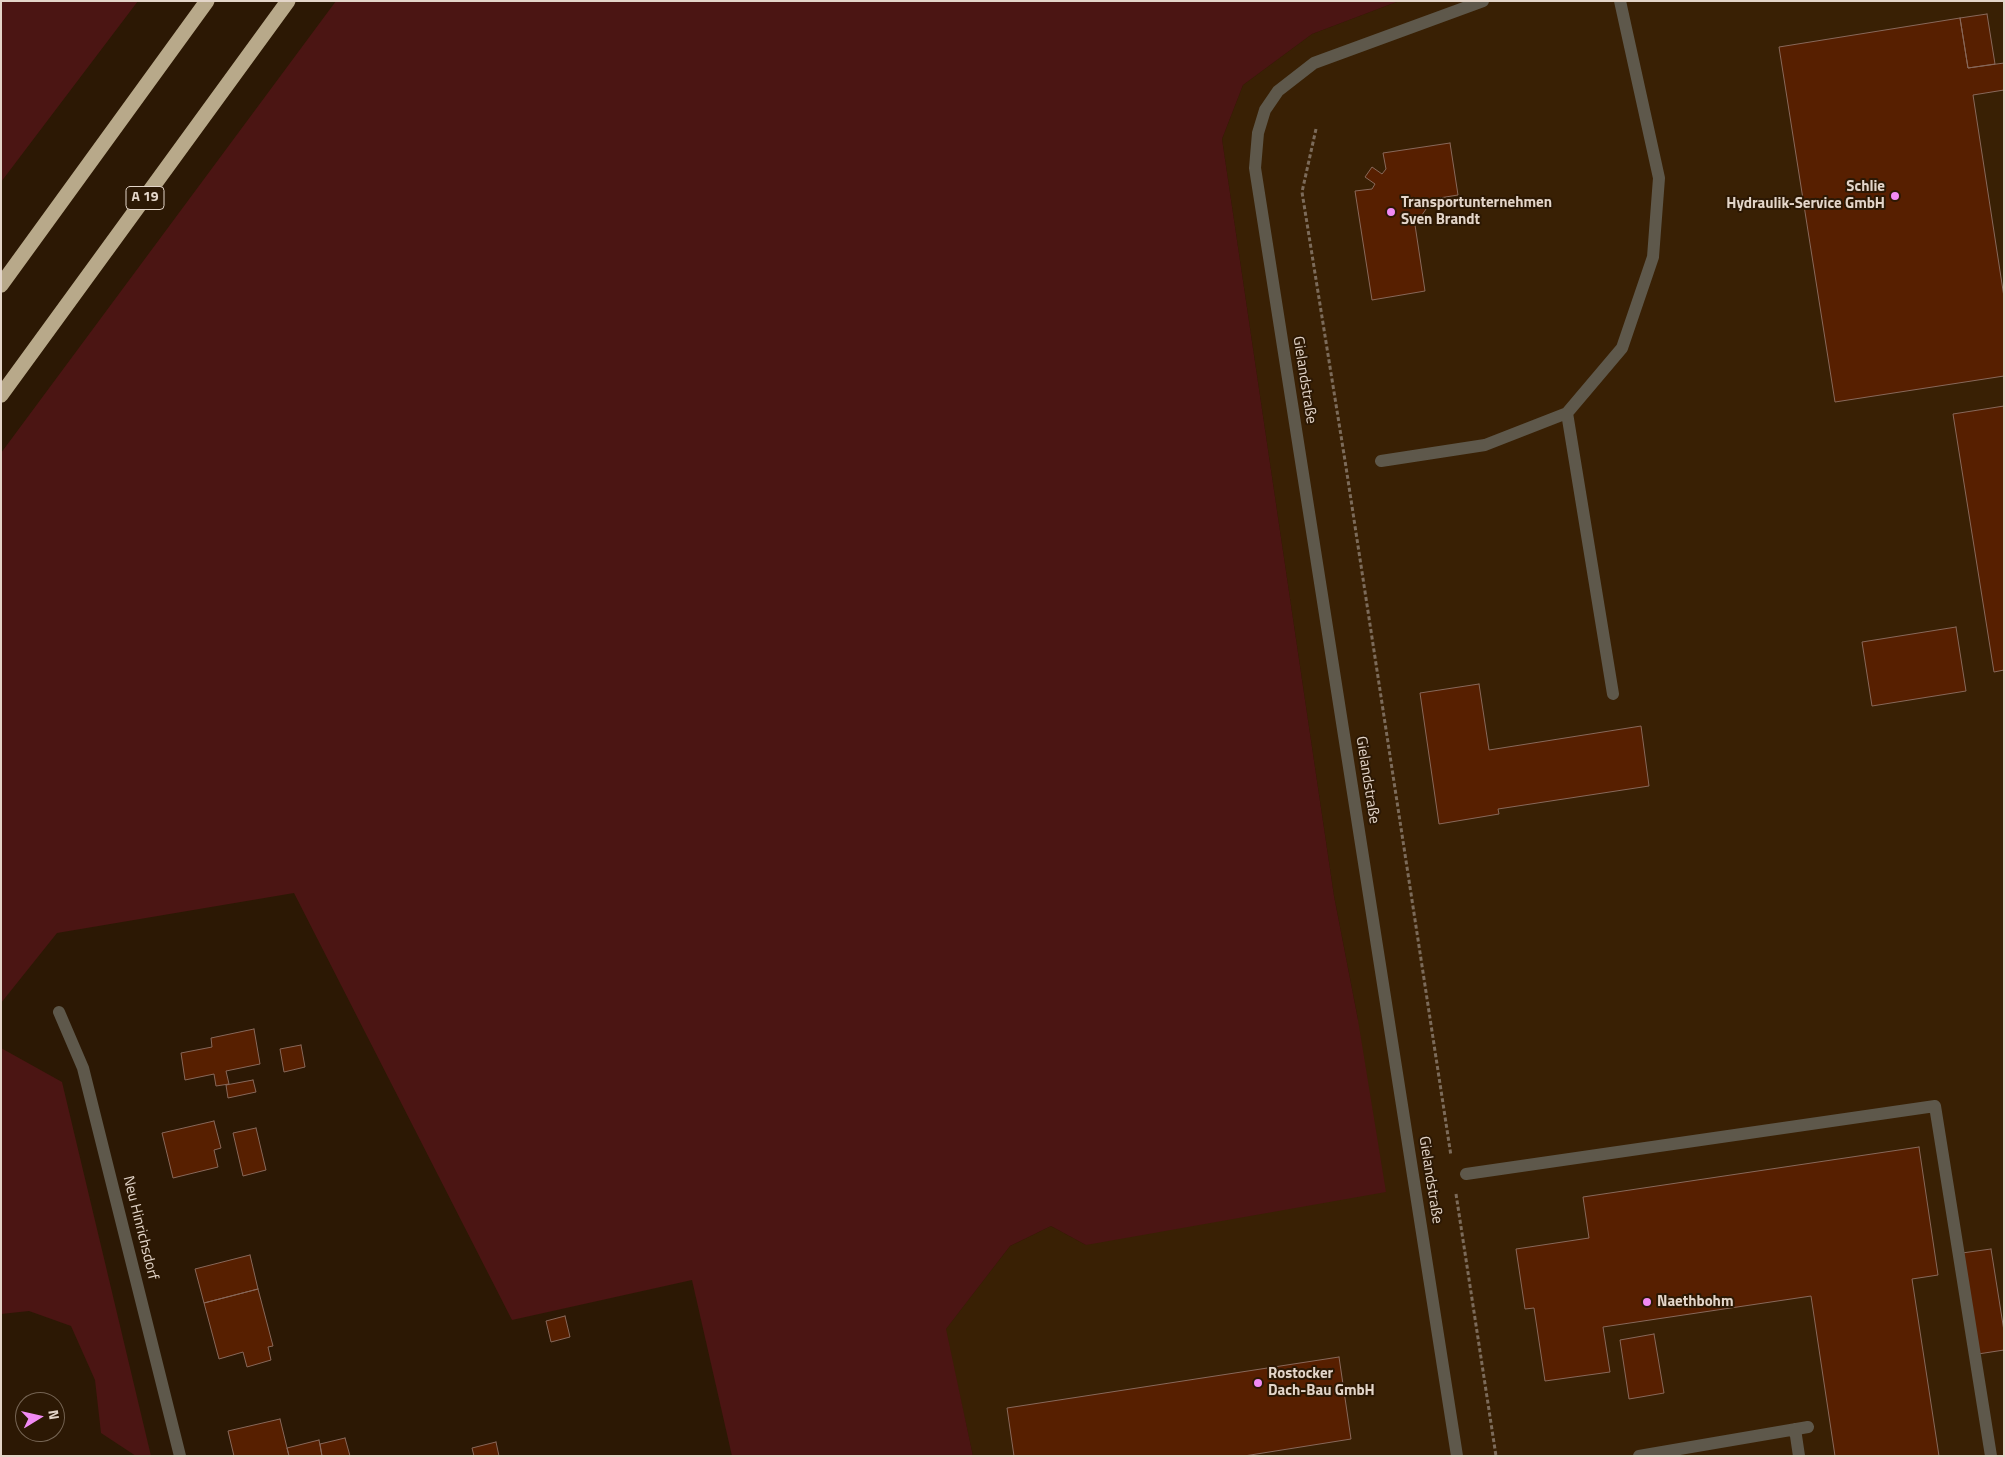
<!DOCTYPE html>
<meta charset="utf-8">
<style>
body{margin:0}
#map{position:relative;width:2005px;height:1457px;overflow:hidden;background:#2c1804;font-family:"Titillium Web",sans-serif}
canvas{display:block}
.frame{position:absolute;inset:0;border:2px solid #e3d5c9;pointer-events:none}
.north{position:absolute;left:15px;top:1392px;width:50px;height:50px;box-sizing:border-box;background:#2c1804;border:1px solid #756453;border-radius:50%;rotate:81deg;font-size:14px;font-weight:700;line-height:20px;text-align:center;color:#e3d5c9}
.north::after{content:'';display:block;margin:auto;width:18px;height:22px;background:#f18af4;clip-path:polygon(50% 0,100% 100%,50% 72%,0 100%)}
</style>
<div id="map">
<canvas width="2005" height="1457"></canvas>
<div class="frame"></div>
<div class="north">N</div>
</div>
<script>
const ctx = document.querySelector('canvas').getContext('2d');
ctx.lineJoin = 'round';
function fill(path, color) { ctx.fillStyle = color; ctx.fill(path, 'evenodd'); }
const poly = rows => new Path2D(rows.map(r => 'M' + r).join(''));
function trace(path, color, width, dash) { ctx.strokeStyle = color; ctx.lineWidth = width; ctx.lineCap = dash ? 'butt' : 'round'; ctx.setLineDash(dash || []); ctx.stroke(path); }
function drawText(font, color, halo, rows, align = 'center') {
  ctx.font = font + ' "Titillium Web",sans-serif'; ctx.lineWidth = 4; ctx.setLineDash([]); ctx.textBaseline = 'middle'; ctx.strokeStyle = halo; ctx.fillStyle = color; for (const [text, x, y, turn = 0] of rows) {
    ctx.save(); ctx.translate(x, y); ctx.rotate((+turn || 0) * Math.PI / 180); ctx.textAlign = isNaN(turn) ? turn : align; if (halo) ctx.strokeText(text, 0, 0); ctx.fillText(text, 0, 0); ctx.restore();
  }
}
fill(poly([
 [1399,1,2004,1,2004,1456,973,1456,945,1330,1010,1246,1051,1226,1086,1245,1358,1020,1334,896,1222,139,1243,85,1312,34]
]), '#392004');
fill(poly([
 [1,1,138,1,1,182],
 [336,1,1399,1,1312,34,1243,85,1222,139,1334,896,1358,1020,1386,1192,1086,1245,1051,1226,1010,1246,946,1329,973,1456,732,1456,692,1280,512,1320,294,893,57,933,1,1003,1,453],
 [1,1048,62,1082,151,1456,136,1456,101,1433,95,1380,71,1326,29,1311,1,1314]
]), '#4b1513');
const building = poly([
 [1987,14,1995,64,1968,68,1960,18,1987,14],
 [1960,18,1968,68,2004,63,2004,90,1973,95,2004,297,2004,376,1835,402,1779,47,1960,18],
 [1450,143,1458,195,1433,199,1415,225,1425,291,1372,300,1355,191,1372,189,1375,184,1365,177,1372,167,1382,174,1386,169,1383,153,1450,143],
 [2004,406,2004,670,1994,672,1953,414,2004,406],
 [1956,627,1966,691,1872,706,1862,642,1956,627],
 [1479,684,1489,750,1641,726,1649,786,1498,809,1499,814,1439,824,1420,693,1479,684],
 [254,1029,260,1064,226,1071,229,1084,216,1086,214,1074,185,1080,181,1053,212,1047,211,1038,254,1029],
 [301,1045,305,1067,284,1072,280,1049,301,1045],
 [253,1080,256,1092,228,1098,226,1085,253,1080],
 [214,1121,221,1148,214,1150,218,1167,173,1178,162,1133,214,1121],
 [256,1128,266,1170,243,1176,233,1133,256,1128],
 [1919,1147,1938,1275,1912,1279,1939,1456,1835,1456,1811,1296,1603,1327,1610,1372,1545,1381,1534,1308,1525,1309,1516,1249,1589,1238,1583,1197,1919,1147],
 [1991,1249,2004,1331,2004,1350,1978,1354,1962,1253,1991,1249],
 [250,1255,258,1289,204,1303,195,1269,250,1255],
 [258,1289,273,1346,268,1347,271,1360,247,1367,243,1352,219,1359,204,1303,258,1289],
 [565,1316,570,1337,551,1342,546,1321,565,1316],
 [1654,1334,1664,1393,1629,1399,1620,1340,1654,1334],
 [1339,1357,1351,1439,1244,1456,1014,1456,1007,1408,1339,1357],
 [280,1419,289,1456,234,1456,228,1431,280,1419],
 [345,1438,350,1456,322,1456,320,1444,345,1438],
 [319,1440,322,1456,289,1456,287,1448,319,1440],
 [496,1442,499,1456,474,1456,472,1448,496,1442]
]);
fill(building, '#571f00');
trace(building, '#88685a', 1);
trace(poly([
 [1316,129,1302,192,1346,467,1451,1156],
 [1456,1194,1496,1456]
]), '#7c6b5a', 3, [4, 2.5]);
trace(poly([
 [1567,413,1613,694],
 [1381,461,1485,445,1567,413,1622,348,1653,257,1659,178,1620,1],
 [1466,1174,1935,1106,1991,1456],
 [1795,1429,1799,1456],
 [1639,1456,1808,1427]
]), '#5e584b', 12);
trace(poly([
 [59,1012,83,1068,180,1456],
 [1457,1456,1255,168,1258,133,1265,110,1278,91,1314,63,1483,1]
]), '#5e584b', 12);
trace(poly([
 [1,285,207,1],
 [1,395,288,1]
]), '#b8a98a', 15);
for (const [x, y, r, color] of [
 [1895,196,5,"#f18af4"],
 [1391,212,5,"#f18af4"],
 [1647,1302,5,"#f18af4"],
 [1258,1383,5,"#f18af4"]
]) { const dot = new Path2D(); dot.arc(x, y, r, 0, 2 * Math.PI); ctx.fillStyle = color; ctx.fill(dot); trace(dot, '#2c1804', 2); }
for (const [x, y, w] of [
 [145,198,38]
]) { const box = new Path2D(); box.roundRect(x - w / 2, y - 11.5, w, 23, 4); ctx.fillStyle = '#2c1804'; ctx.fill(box); trace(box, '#e3d5c9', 1); }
drawText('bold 14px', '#e3d5c9', null, [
 ["A 19",145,198]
]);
drawText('bold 15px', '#e3d5c9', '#2c1804', [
 ["Schlie",1885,187,"right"],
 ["Hydraulik-Service GmbH",1885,204,"right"],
 ["Transportunternehmen",1401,203],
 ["Sven Brandt",1401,220],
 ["Naethbohm",1657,1302],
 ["Rostocker",1268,1374],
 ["Dach-Bau GmbH",1268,1391]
], 'left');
drawText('15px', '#e3d5c9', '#2c1804', [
 ["Gielandstraße",1304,380,81],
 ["Gielandstraße",1367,780,81],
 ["Gielandstraße",1430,1180,81],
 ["Neu Hinrichsdorf",140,1228,76]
]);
</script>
